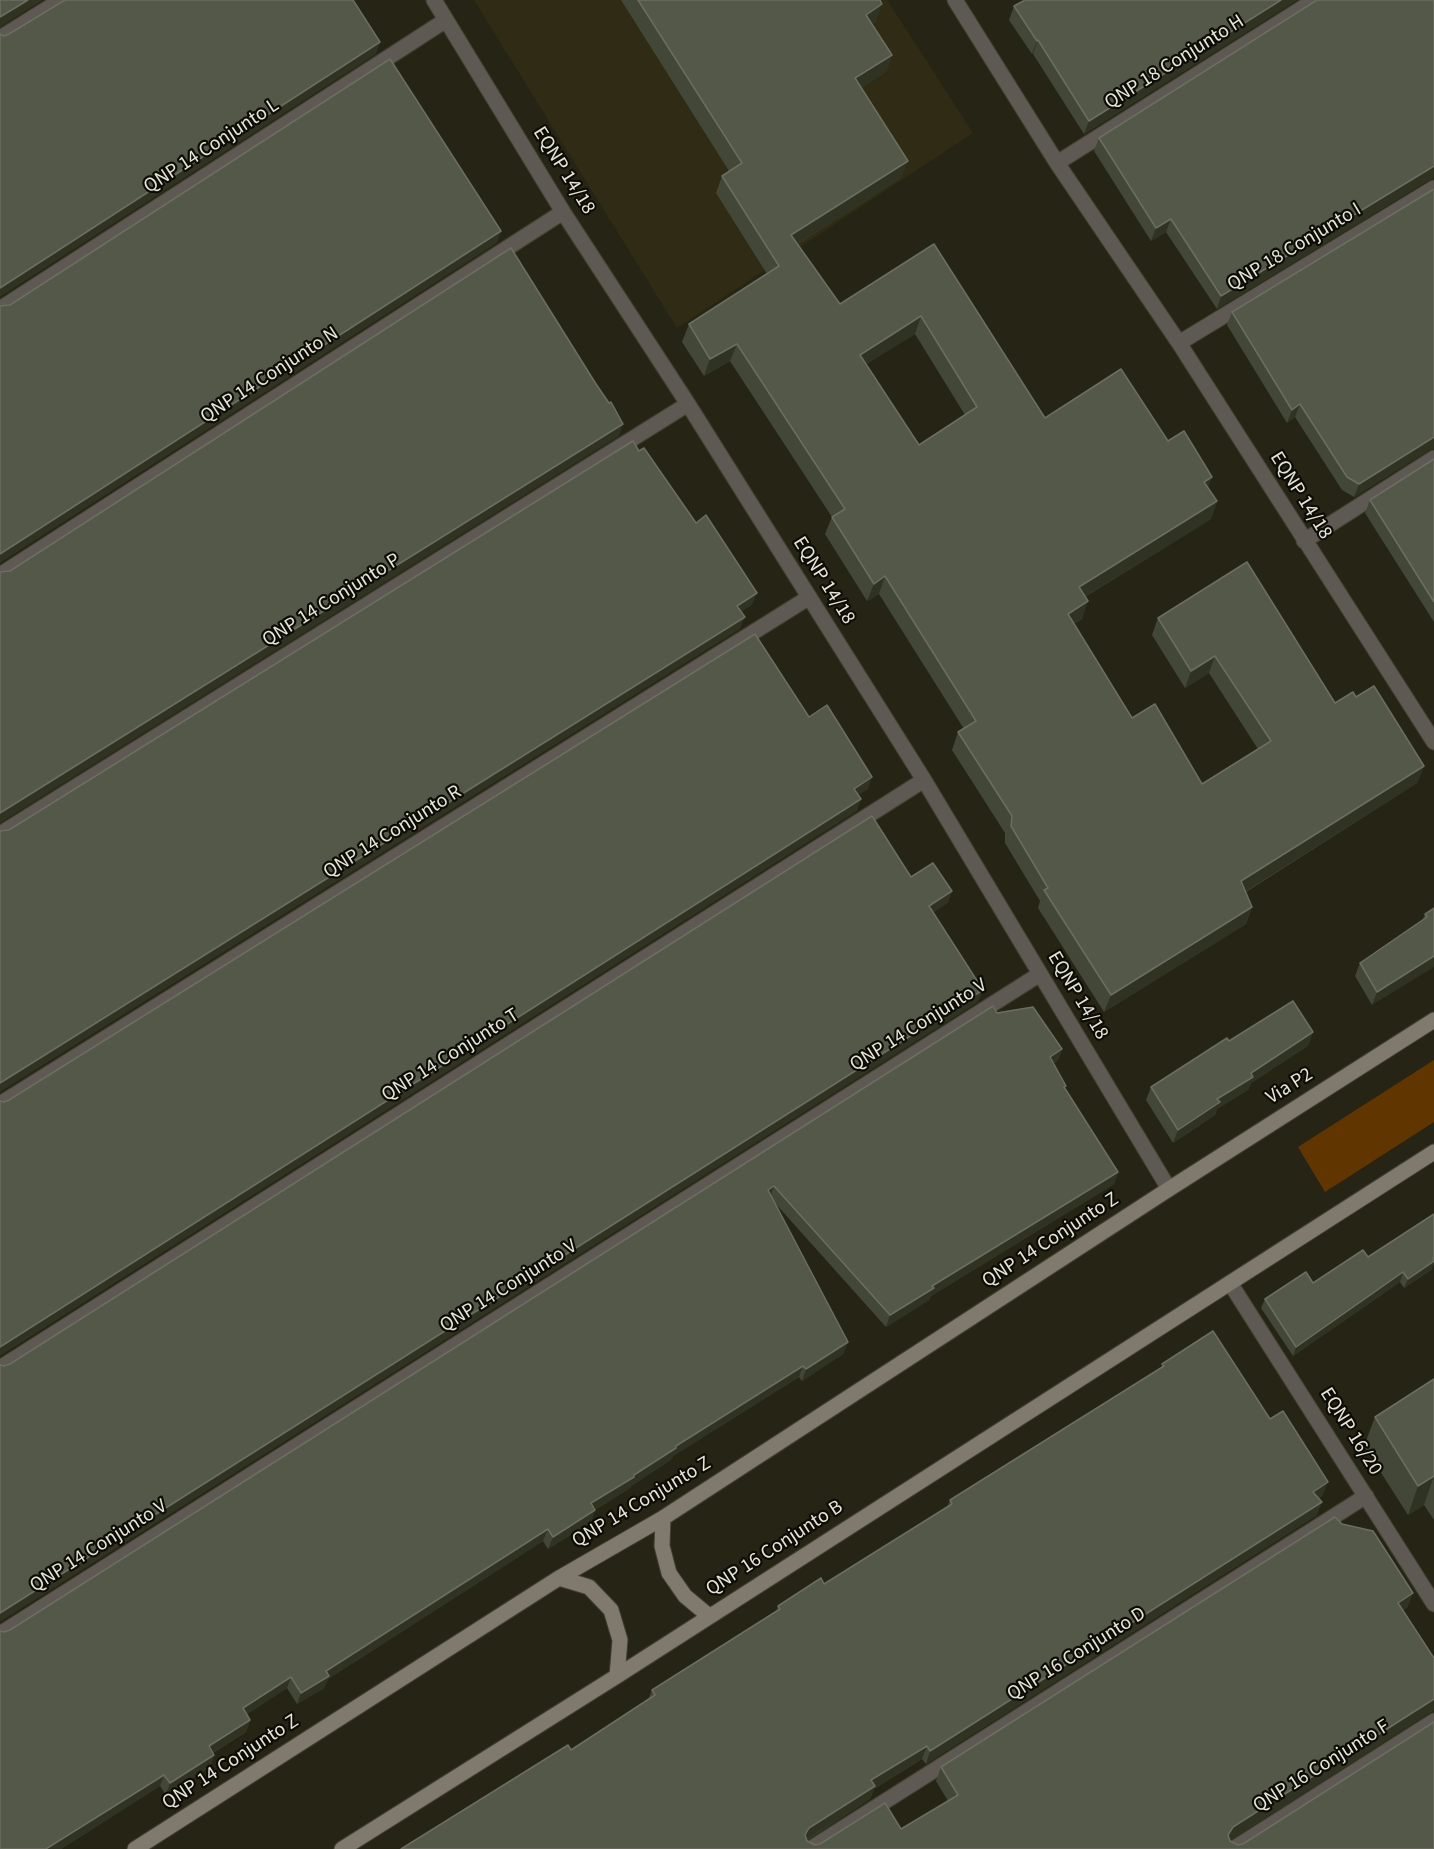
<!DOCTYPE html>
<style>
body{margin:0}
canvas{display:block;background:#262414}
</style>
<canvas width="1434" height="1849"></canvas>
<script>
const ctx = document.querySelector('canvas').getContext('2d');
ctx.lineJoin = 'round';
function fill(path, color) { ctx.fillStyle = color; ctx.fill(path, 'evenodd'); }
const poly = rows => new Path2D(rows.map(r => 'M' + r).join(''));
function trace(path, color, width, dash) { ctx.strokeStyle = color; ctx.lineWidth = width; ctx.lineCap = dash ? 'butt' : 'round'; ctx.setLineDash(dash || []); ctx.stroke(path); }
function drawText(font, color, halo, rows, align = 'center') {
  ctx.font = font + ' "Source Sans 3",sans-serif'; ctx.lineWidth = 4.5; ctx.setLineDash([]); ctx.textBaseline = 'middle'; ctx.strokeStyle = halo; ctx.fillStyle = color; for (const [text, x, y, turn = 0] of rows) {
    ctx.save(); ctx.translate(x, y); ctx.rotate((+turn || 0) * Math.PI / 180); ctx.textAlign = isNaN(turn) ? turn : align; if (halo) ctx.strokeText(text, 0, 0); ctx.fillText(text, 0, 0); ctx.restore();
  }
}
fill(poly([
 [474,0,887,0,973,133,677,328]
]), '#2f2b15');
fill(poly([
 [1434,1060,1434,1122,1325,1192,1298,1147]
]), '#613500');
const street = poly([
 [434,0,563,212,688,404,924,780,1169,1189],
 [955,0,1057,163,1179,343,1434,742],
 [0,38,61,0],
 [1057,163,1315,0],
 [0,309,446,20],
 [1179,343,1434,188],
 [1304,541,1434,458],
 [0,575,563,212],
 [0,834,688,404],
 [0,1104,808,598],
 [1230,1283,1434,1604],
 [0,1368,924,780],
 [0,1634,1040,974],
 [810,1849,1366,1496],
 [1233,1849,1434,1721]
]);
const secondary = poly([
 [663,1518,662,1546,669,1573,685,1596,709,1616],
 [559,1578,589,1587,611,1610,620,1640,617,1676],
 [135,1849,559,1578,663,1518,1169,1189,1434,1020],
 [342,1849,617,1676,1434,1152]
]);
trace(street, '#413f30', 17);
trace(secondary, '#413f30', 17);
trace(street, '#5e5a53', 15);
trace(secondary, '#7f796e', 15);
fill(poly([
 [621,0,880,0,876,22,872,24,892,55,886,72,861,88,901,178,798,244,840,304,934,244,1045,418,1168,441,1208,488,1217,501,1211,519,1085,597,1082,619,1074,624,1132,718,1202,784,1258,749,1209,673,1185,688,1152,635,1158,618,1335,703,1356,697,1424,766,1417,783,1246,892,1252,907,1246,924,1104,1012,1038,908,1040,901,1005,843,1005,833,952,750,958,732,964,729,879,594,867,601,825,534,832,517,730,361,704,376,682,342,689,324,767,274,716,193,722,176,729,171],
 [915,334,965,415,919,445,866,364],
 [1025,0,1297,0,1084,134,1033,54,1032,54,1009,20,1014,6],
 [1434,0,1434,178,1429,180,1217,309,1166,232,1151,241,1094,151,1099,138],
 [1232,312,1429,450,1354,497,1342,490,1295,417,1287,423,1227,325],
 [1434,459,1434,622,1365,513,1370,500],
 [1434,908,1372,1005,1355,976,1360,963,1422,921,1425,914],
 [997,1013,1062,1049,1058,1060,1053,1064,1065,1089,1118,1172,1114,1184,931,1296,929,1300,886,1327,774,1202,848,1342,843,1354,802,1381,799,1377,673,1456,672,1459,631,1486,630,1488,595,1510,591,1522,548,1549,543,1541,328,1679,324,1688,297,1704,287,1688,247,1714,250,1720,246,1732,213,1753,214,1755,210,1767,166,1795,160,1786,61,1849,0,1849,4,1632,10,1630],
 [1229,1041,1309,1045,1251,1083,1248,1090,1217,1109,1215,1115,1173,1143,1146,1100,1151,1087],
 [1368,1257,1433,1265,1431,1270,1404,1288,1400,1282,1293,1356,1261,1308,1265,1299,1313,1283],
 [1162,1364,1270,1419,1323,1495,1319,1498,1317,1515,926,1764,922,1759,874,1789,870,1799,807,1840,807,1841,815,1845,901,1829,948,1801,936,1781,941,1767,1408,1607,1403,1610,1434,1658,1434,1711,1429,1713,1230,1840,1230,1841,1238,1845,1434,1849,401,1849,571,1750,648,1700,652,1690,776,1612,778,1606,824,1584,947,1507,950,1500,1161,1368],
 [1434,1379,1434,1520,1424,1505,1408,1515,1364,1446,1375,1417]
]), '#424737');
fill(poly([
 [28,0,43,0,0,27,0,17],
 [1281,0,1297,0,1084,134,1089,121],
 [882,4,876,22,860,32,866,15],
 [1038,40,1033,54,1032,54,1037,41],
 [380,42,376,54,0,297,0,288],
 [892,55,886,72,849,96,855,78],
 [908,161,901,178,785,252,791,235],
 [1434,166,1434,178,1429,180,1217,309,1221,296],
 [1171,219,1166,232,1151,241,1156,228],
 [501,231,497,243,0,563,0,554],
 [921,316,915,334,854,372,860,355],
 [737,344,730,361,704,376,710,359],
 [1300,404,1295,417,1287,423,1292,410],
 [623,424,619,436,0,823,0,813],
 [1434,437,1434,449,1429,450,1354,497,1359,484],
 [1212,477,1206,494,1204,482],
 [1217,501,1211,519,1073,604,1079,587],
 [885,576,879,594,867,601,874,584],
 [757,593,752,605,733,617,737,606],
 [1088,601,1082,619,1062,631,1068,614],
 [745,617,740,629,0,1092,0,1083],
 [1215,656,1209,673,1185,688,1191,671],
 [1424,766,1417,783,1235,898,1241,881],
 [872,777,868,789,850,800,854,789],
 [861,799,857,811,0,1356,0,1347],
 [952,891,948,903,925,918,929,906],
 [1252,907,1246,924,1104,1012,1111,995],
 [1434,956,1434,967,1372,1005,1377,992],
 [983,990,978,1002,0,1622,0,1613],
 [1313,1032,1309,1045,1251,1083,1248,1090,1217,1109,1215,1115,1173,1143,1178,1130,1251,1073],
 [1062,1049,1058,1060,1045,1069,1050,1057],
 [1118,1172,1114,1184,931,1296,929,1300,886,1327,890,1315,932,1286],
 [774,1186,770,1198,768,1190],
 [1434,1257,1434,1265,1433,1265,1431,1270,1404,1288,1408,1279],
 [1403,1272,1400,1282,1293,1356,1296,1347],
 [848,1342,843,1354,802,1381,806,1369],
 [803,1366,799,1377,673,1456,672,1459,631,1486,630,1488,587,1515,591,1503,676,1446],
 [1434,1476,1424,1505,1408,1515,1418,1486],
 [1328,1482,1323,1495,1308,1505,1313,1492],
 [1322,1502,1317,1515,926,1764,930,1751],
 [595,1510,591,1522,548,1549,553,1537],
 [548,1529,543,1541,328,1679,324,1688,297,1704,301,1693,326,1671],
 [1413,1593,1408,1607,1393,1617,1398,1603],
 [291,1677,287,1688,238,1720,243,1708],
 [1434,1699,1434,1711,1429,1713,1228,1841,1228,1835,1233,1827],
 [250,1720,246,1732,204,1758,209,1746],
 [927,1746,922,1759,874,1789,870,1799,804,1841,805,1835,809,1828,871,1780],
 [214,1755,210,1767,166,1795,170,1783],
 [164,1775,160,1786,61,1849,46,1849]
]), '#303222');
const building = poly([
 [0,0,28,0,0,17,0,0],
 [65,0,353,0,380,42,0,288,0,34,4,36,9,34,65,0],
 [638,0,880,0,882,4,866,15,892,55,855,78,908,161,791,235,840,304,934,244,1045,418,1121,369,1168,441,1184,431,1212,477,1204,482,1217,501,1079,587,1088,601,1068,614,1132,718,1155,704,1202,784,1271,741,1215,656,1191,671,1158,618,1247,562,1335,703,1353,692,1356,697,1374,686,1424,766,1241,881,1252,907,1111,995,1044,890,1048,888,1011,826,1012,816,958,732,976,721,885,576,874,584,832,517,845,509,737,344,710,359,689,324,779,266,722,176,742,163,638,0],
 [921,316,977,407,919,445,860,355,921,316],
 [1025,0,1281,0,1089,121,1038,40,1037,41,1014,6,1025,0],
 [1317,0,1434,0,1434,166,1221,296,1171,219,1156,228,1099,138,1317,0],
 [390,59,501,231,0,554,0,306,10,305,390,59],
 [1434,189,1434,437,1359,484,1347,477,1300,404,1292,410,1232,312,1434,189],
 [511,248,596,384,609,403,611,402,623,424,0,813,0,572,10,571,511,248],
 [633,441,639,451,644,448,696,523,706,515,757,593,737,606,745,617,0,1083,0,831,9,830,633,441],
 [1434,459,1434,602,1370,500,1434,459],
 [755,634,809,717,827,705,872,777,854,789,861,799,0,1347,0,1101,4,1102,9,1100,755,634],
 [872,816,911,877,933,863,952,891,929,906,983,990,0,1613,0,1365,4,1366,10,1364,872,816],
 [1434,908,1434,956,1377,992,1360,963,1427,917,1425,914,1434,908],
 [1293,1001,1313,1032,1251,1073,1253,1077,1217,1099,1220,1102,1178,1130,1151,1087,1227,1038,1229,1041,1293,1001],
 [993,1006,997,1013,1033,1007,1062,1049,1050,1057,1066,1086,1064,1087,1118,1172,932,1286,934,1288,890,1315,774,1186,768,1190,848,1342,806,1369,803,1366,676,1446,676,1448,634,1475,634,1477,591,1503,595,1510,553,1537,548,1529,326,1671,329,1676,301,1693,291,1677,243,1708,250,1720,209,1746,214,1755,170,1783,164,1775,46,1849,0,1849,0,1631,4,1632,10,1630,993,1006],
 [1434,1214,1434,1257,1433,1258,1434,1261,1408,1279,1403,1272,1296,1347,1265,1299,1306,1272,1313,1283,1363,1250,1368,1257,1434,1214],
 [1213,1331,1270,1419,1283,1411,1328,1482,1313,1492,1322,1502,930,1751,927,1746,871,1780,875,1786,809,1828,805,1835,807,1841,815,1845,820,1844,885,1803,901,1829,958,1795,941,1767,1335,1517,1342,1524,1373,1531,1413,1593,1398,1603,1434,1658,1434,1699,1233,1827,1228,1835,1230,1841,1238,1845,1243,1844,1434,1722,1434,1849,401,1849,568,1745,571,1750,655,1695,652,1690,780,1609,778,1606,821,1578,824,1584,952,1504,950,1500,1164,1366,1162,1364,1213,1331],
 [1434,1379,1434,1476,1418,1486,1375,1417,1434,1379]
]);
fill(building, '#545849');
trace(building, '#6b6e60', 1.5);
drawText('20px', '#e6e5db', '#0d0d06', [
 ["QNP 18 Conjunto H",1175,63,-32],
 ["QNP 14 Conjunto L",212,147,-33],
 ["EQNP 14/18",563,171,58],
 ["QNP 18 Conjunto I",1295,248,-31],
 ["QNP 14 Conjunto N",270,376,-33],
 ["EQNP 14/18",1300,496,58],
 ["EQNP 14/18",823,581,58],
 ["QNP 14 Conjunto P",332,601,-32],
 ["QNP 14 Conjunto R",393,833,-32],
 ["EQNP 14/18",1077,996,59],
 ["QNP 14 Conjunto V",919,1026,-32],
 ["QNP 14 Conjunto T",451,1056,-32],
 ["Via P2",1290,1087,-32],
 ["QNP 14 Conjunto Z",1051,1241,-33],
 ["QNP 14 Conjunto V",509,1287,-32],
 ["EQNP 16/20",1350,1432,58],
 ["QNP 14 Conjunto Z",642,1503,-31],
 ["QNP 14 Conjunto V",99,1547,-32],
 ["QNP 16 Conjunto B",775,1549,-33],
 ["QNP 16 Conjunto D",1077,1655,-32],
 ["QNP 14 Conjunto Z",231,1763,-33],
 ["QNP 16 Conjunto F",1322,1767,-32]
]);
</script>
